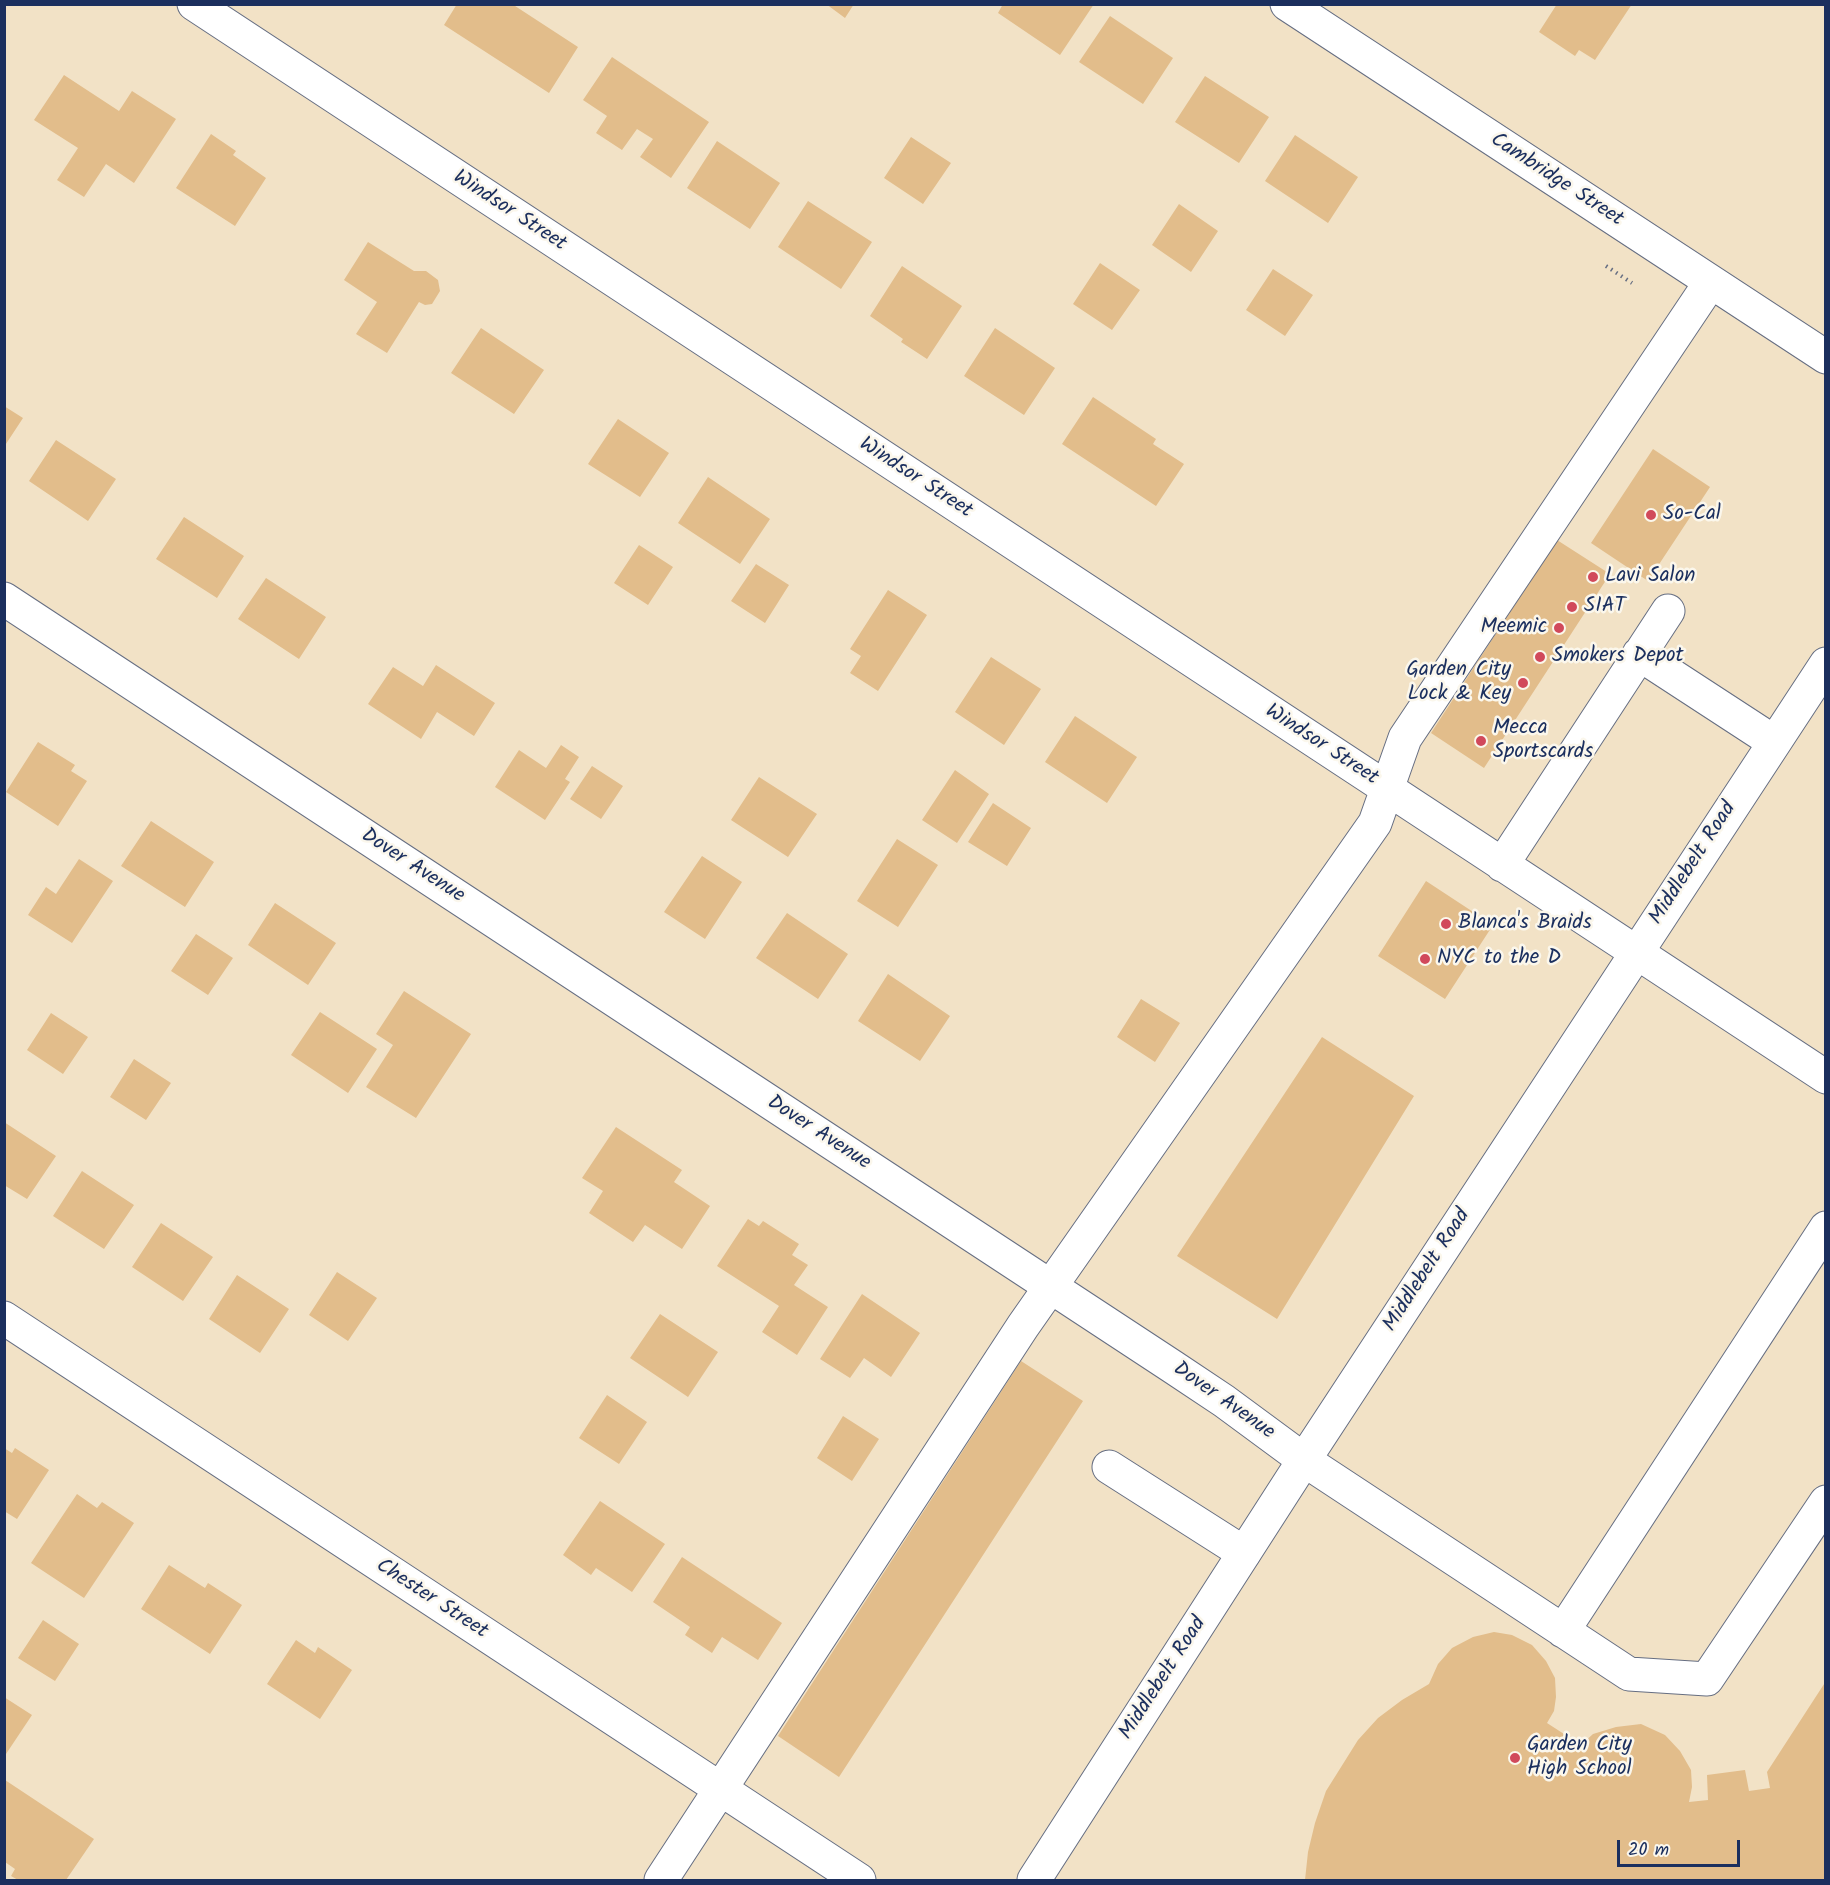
<!DOCTYPE html>
<style>
body{margin:0}
#map{position:relative;width:1830px;height:1885px;overflow:hidden;background:#f2e2c6;font-family:Kalam,sans-serif}
canvas{display:block}
.frame{position:absolute;inset:0;border:6px solid #1b2f5e;pointer-events:none}
.scale{position:absolute;left:1617px;top:1840px;width:123px;height:27px;box-sizing:border-box;border:3px solid #1b2f5e;border-top:0;padding-left:8px;font-size:18px;line-height:21px;white-space:nowrap;color:#1b2f5e;-webkit-text-stroke:4px #fbf7ec;paint-order:stroke}
</style>
<div id="map">
<canvas width="1830" height="1885"></canvas>
<div class="frame"></div>
<div class="scale">20 m</div>
</div>
<script>
const ctx = document.querySelector('canvas').getContext('2d');
ctx.lineJoin = 'round';
function fill(path, color) { ctx.fillStyle = color; ctx.fill(path, 'evenodd'); }
const poly = rows => new Path2D(rows.map(r => 'M' + r).join(''));
function trace(path, color, width, dash) { ctx.strokeStyle = color; ctx.lineWidth = width; ctx.lineCap = dash ? 'butt' : 'round'; ctx.setLineDash(dash || []); ctx.stroke(path); }
function drawText(font, color, halo, rows, align = 'center') {
  ctx.font = font + ' Kalam,sans-serif'; ctx.lineWidth = 5; ctx.setLineDash([]); ctx.textBaseline = 'middle'; ctx.strokeStyle = halo; ctx.fillStyle = color; for (const [text, x, y, turn = 0] of rows) {
    ctx.save(); ctx.translate(x, y); ctx.rotate((+turn || 0) * Math.PI / 180); ctx.textAlign = isNaN(turn) ? turn : align; if (halo) ctx.strokeText(text, 0, 0); ctx.fillText(text, 0, 0); ctx.restore();
  }
}
fill(poly([
 [457,4,512,4,578,47,549,93,444,25],
 [826,4,854,4,845,18],
 [1003,4,1094,4,1060,55,998,13],
 [1557,4,1632,4,1595,60,1579,50,1575,56,1539,32],
 [1110,16,1173,58,1143,104,1079,62],
 [612,57,709,122,671,178,640,157,653,139,637,129,622,150,596,133,607,116,583,100],
 [64,75,119,111,132,91,176,119,134,183,106,164,84,197,57,180,78,148,34,120],
 [1205,76,1269,117,1239,163,1175,122],
 [211,134,236,151,233,155,266,178,235,226,176,188],
 [1295,135,1358,177,1328,223,1265,181],
 [911,137,951,163,923,204,884,178],
 [717,141,780,183,750,229,687,188],
 [808,201,872,242,841,289,778,247],
 [1179,204,1218,231,1191,272,1152,245],
 [368,242,414,271,426,271,438,280,440,291,432,304,425,305,419,302,387,353,356,334,377,302,344,280],
 [1100,263,1140,290,1112,330,1073,304],
 [902,266,962,306,927,359,901,342,903,339,870,316],
 [1273,269,1313,295,1285,336,1246,310],
 [481,328,544,370,514,414,451,373],
 [995,328,1055,368,1024,415,964,376],
 [1093,397,1156,439,1153,444,1184,464,1156,506,1062,444],
 [4,406,23,418,4,447],
 [618,419,669,453,640,497,588,464],
 [56,440,116,479,88,521,29,481],
 [1653,449,1710,487,1648,581,1591,543],
 [708,477,770,519,740,564,678,523],
 [184,517,244,556,217,598,156,559],
 [1557,540,1610,574,1484,768,1431,733],
 [639,545,673,567,648,605,614,583],
 [756,564,789,585,765,623,731,601],
 [266,578,326,617,299,659,238,619],
 [888,590,927,615,878,691,850,673,861,656,850,649],
 [991,657,1041,689,1004,745,955,712],
 [436,665,495,703,474,736,437,712,421,739,368,704,393,667,423,686],
 [1075,716,1137,757,1107,803,1045,762],
 [38,742,75,765,71,771,87,781,58,826,6,792],
 [561,745,579,757,565,779,570,782,545,820,495,787,519,750,546,768],
 [592,766,623,786,601,819,570,799],
 [955,770,989,794,957,843,922,820],
 [759,777,817,814,788,857,731,820],
 [993,803,1031,828,1007,866,968,842],
 [151,821,214,862,185,907,121,866],
 [897,839,938,865,898,927,857,901],
 [702,856,742,882,705,939,664,912],
 [79,859,113,881,72,943,28,915,46,887,56,894],
 [1426,881,1493,925,1445,999,1378,956],
 [275,903,336,943,308,985,248,945],
 [787,913,848,954,818,999,756,958],
 [196,934,233,958,208,995,171,971],
 [888,974,950,1016,920,1061,858,1021],
 [404,991,471,1034,416,1118,366,1087,393,1045,376,1034],
 [1141,999,1180,1023,1155,1062,1117,1037],
 [320,1012,377,1049,348,1093,291,1055],
 [51,1013,88,1037,63,1074,27,1050],
 [1322,1037,1414,1096,1277,1319,1177,1256],
 [134,1059,171,1083,146,1120,110,1097],
 [4,1122,56,1156,27,1199,4,1185],
 [616,1127,682,1170,674,1182,710,1206,682,1249,645,1225,633,1242,589,1213,603,1191,582,1178],
 [82,1171,134,1205,104,1249,53,1216],
 [748,1219,759,1226,763,1221,799,1244,792,1255,808,1265,794,1285,828,1307,797,1355,762,1332,779,1306,717,1266],
 [161,1223,213,1257,183,1301,132,1267],
 [337,1272,377,1298,348,1341,309,1315],
 [237,1275,289,1309,260,1353,209,1319],
 [862,1294,920,1333,891,1377,864,1358,850,1378,820,1359],
 [660,1314,718,1352,688,1397,630,1358],
 [1021,1361,1083,1401,839,1777,778,1736],
 [607,1395,647,1422,619,1464,579,1438],
 [843,1416,879,1439,852,1481,817,1458],
 [4,1448,12,1453,15,1448,49,1470,17,1519,4,1511],
 [77,1494,97,1508,102,1502,134,1523,84,1598,31,1563],
 [600,1501,665,1544,632,1592,596,1568,591,1575,563,1555],
 [682,1557,782,1623,758,1660,722,1637,712,1653,685,1635,690,1627,653,1602],
 [169,1565,205,1588,208,1583,242,1605,210,1654,141,1609],
 [43,1620,79,1644,55,1681,18,1658],
 [1494,1632,1512,1635,1532,1645,1546,1661,1555,1678,1556,1697,1554,1711,1547,1723,1581,1745,1593,1734,1616,1727,1641,1724,1665,1735,1680,1751,1691,1770,1692,1787,1689,1802,1708,1800,1707,1775,1745,1770,1749,1791,1770,1788,1767,1772,1826,1681,1826,1880,1305,1880,1308,1852,1315,1823,1326,1791,1358,1740,1378,1718,1402,1700,1429,1684,1438,1664,1452,1648,1473,1637],
 [296,1640,315,1653,318,1647,352,1670,320,1719,267,1684],
 [4,1697,32,1715,4,1757],
 [5,1780,94,1839,66,1880,18,1880,11,1876,15,1869,5,1862]
]), '#e2bd8b');
const minor = poly([
 [194,4,1826,1077],
 [1287,4,1826,357],
 [4,599,1173,1367,1224,1401,1304,1460,1629,1674,1707,1679,1826,1502],
 [1639,654,1774,742],
 [1502,865,1668,611],
 [4,1318,859,1880],
 [1109,1467,1244,1553],
 [1563,1631,1826,1228],
 [661,1880,1023,1326,1375,823,1405,738,1710,283]
]);
const major = poly([
 [1034,1880,1304,1460,1826,664]
]);
trace(minor, '#666e82', 35);
trace(major, '#666e82', 35);
trace(poly([
 [1606,266,1632,283]
]), '#666e82', 4, [1.5, 4.5]);
trace(minor, '#fff', 33);
trace(major, '#fff', 33);
for (const [x, y, r, color] of [
 [1651,515,6,"#d1495b"],
 [1593,577,6,"#d1495b"],
 [1572,607,6,"#d1495b"],
 [1559,628,6,"#d1495b"],
 [1540,657,6,"#d1495b"],
 [1523,683,6,"#d1495b"],
 [1481,741,6,"#d1495b"],
 [1446,924,6,"#d1495b"],
 [1425,959,6,"#d1495b"],
 [1515,1758,6,"#d1495b"]
]) { const dot = new Path2D(); dot.arc(x, y, r, 0, 2 * Math.PI); ctx.fillStyle = color; ctx.fill(dot); trace(dot, '#fbf7ec', 2); }
drawText('21px', '#1b2f5e', '#fbf7ec', [
 ["Cambridge Street",1556,181,33],
 ["Windsor Street",509,212,33],
 ["Windsor Street",915,479,33],
 ["Windsor Street",1321,746,33],
 ["Middlebelt Road",1694,864,-57],
 ["Dover Avenue",412,867,33],
 ["Dover Avenue",818,1134,33],
 ["Middlebelt Road",1428,1271,-57],
 ["Dover Avenue",1223,1402,35],
 ["Chester Street",431,1600,33],
 ["Middlebelt Road",1164,1679,-57]
]);
drawText('21px', '#1b2f5e', '#fbf7ec', [
 ["So-Cal",1663,515],
 ["Lavi Salon",1605,577],
 ["SIAT",1584,607],
 ["Meemic",1547,628,"right"],
 ["Smokers Depot",1552,657],
 ["Garden City",1511,671,"right"],
 ["Lock & Key",1511,695,"right"],
 ["Mecca",1493,729],
 ["Sportscards",1493,753],
 ["Blanca's Braids",1458,924],
 ["NYC to the D",1437,959],
 ["Garden City",1527,1746],
 ["High School",1527,1770]
], 'left');
</script>
